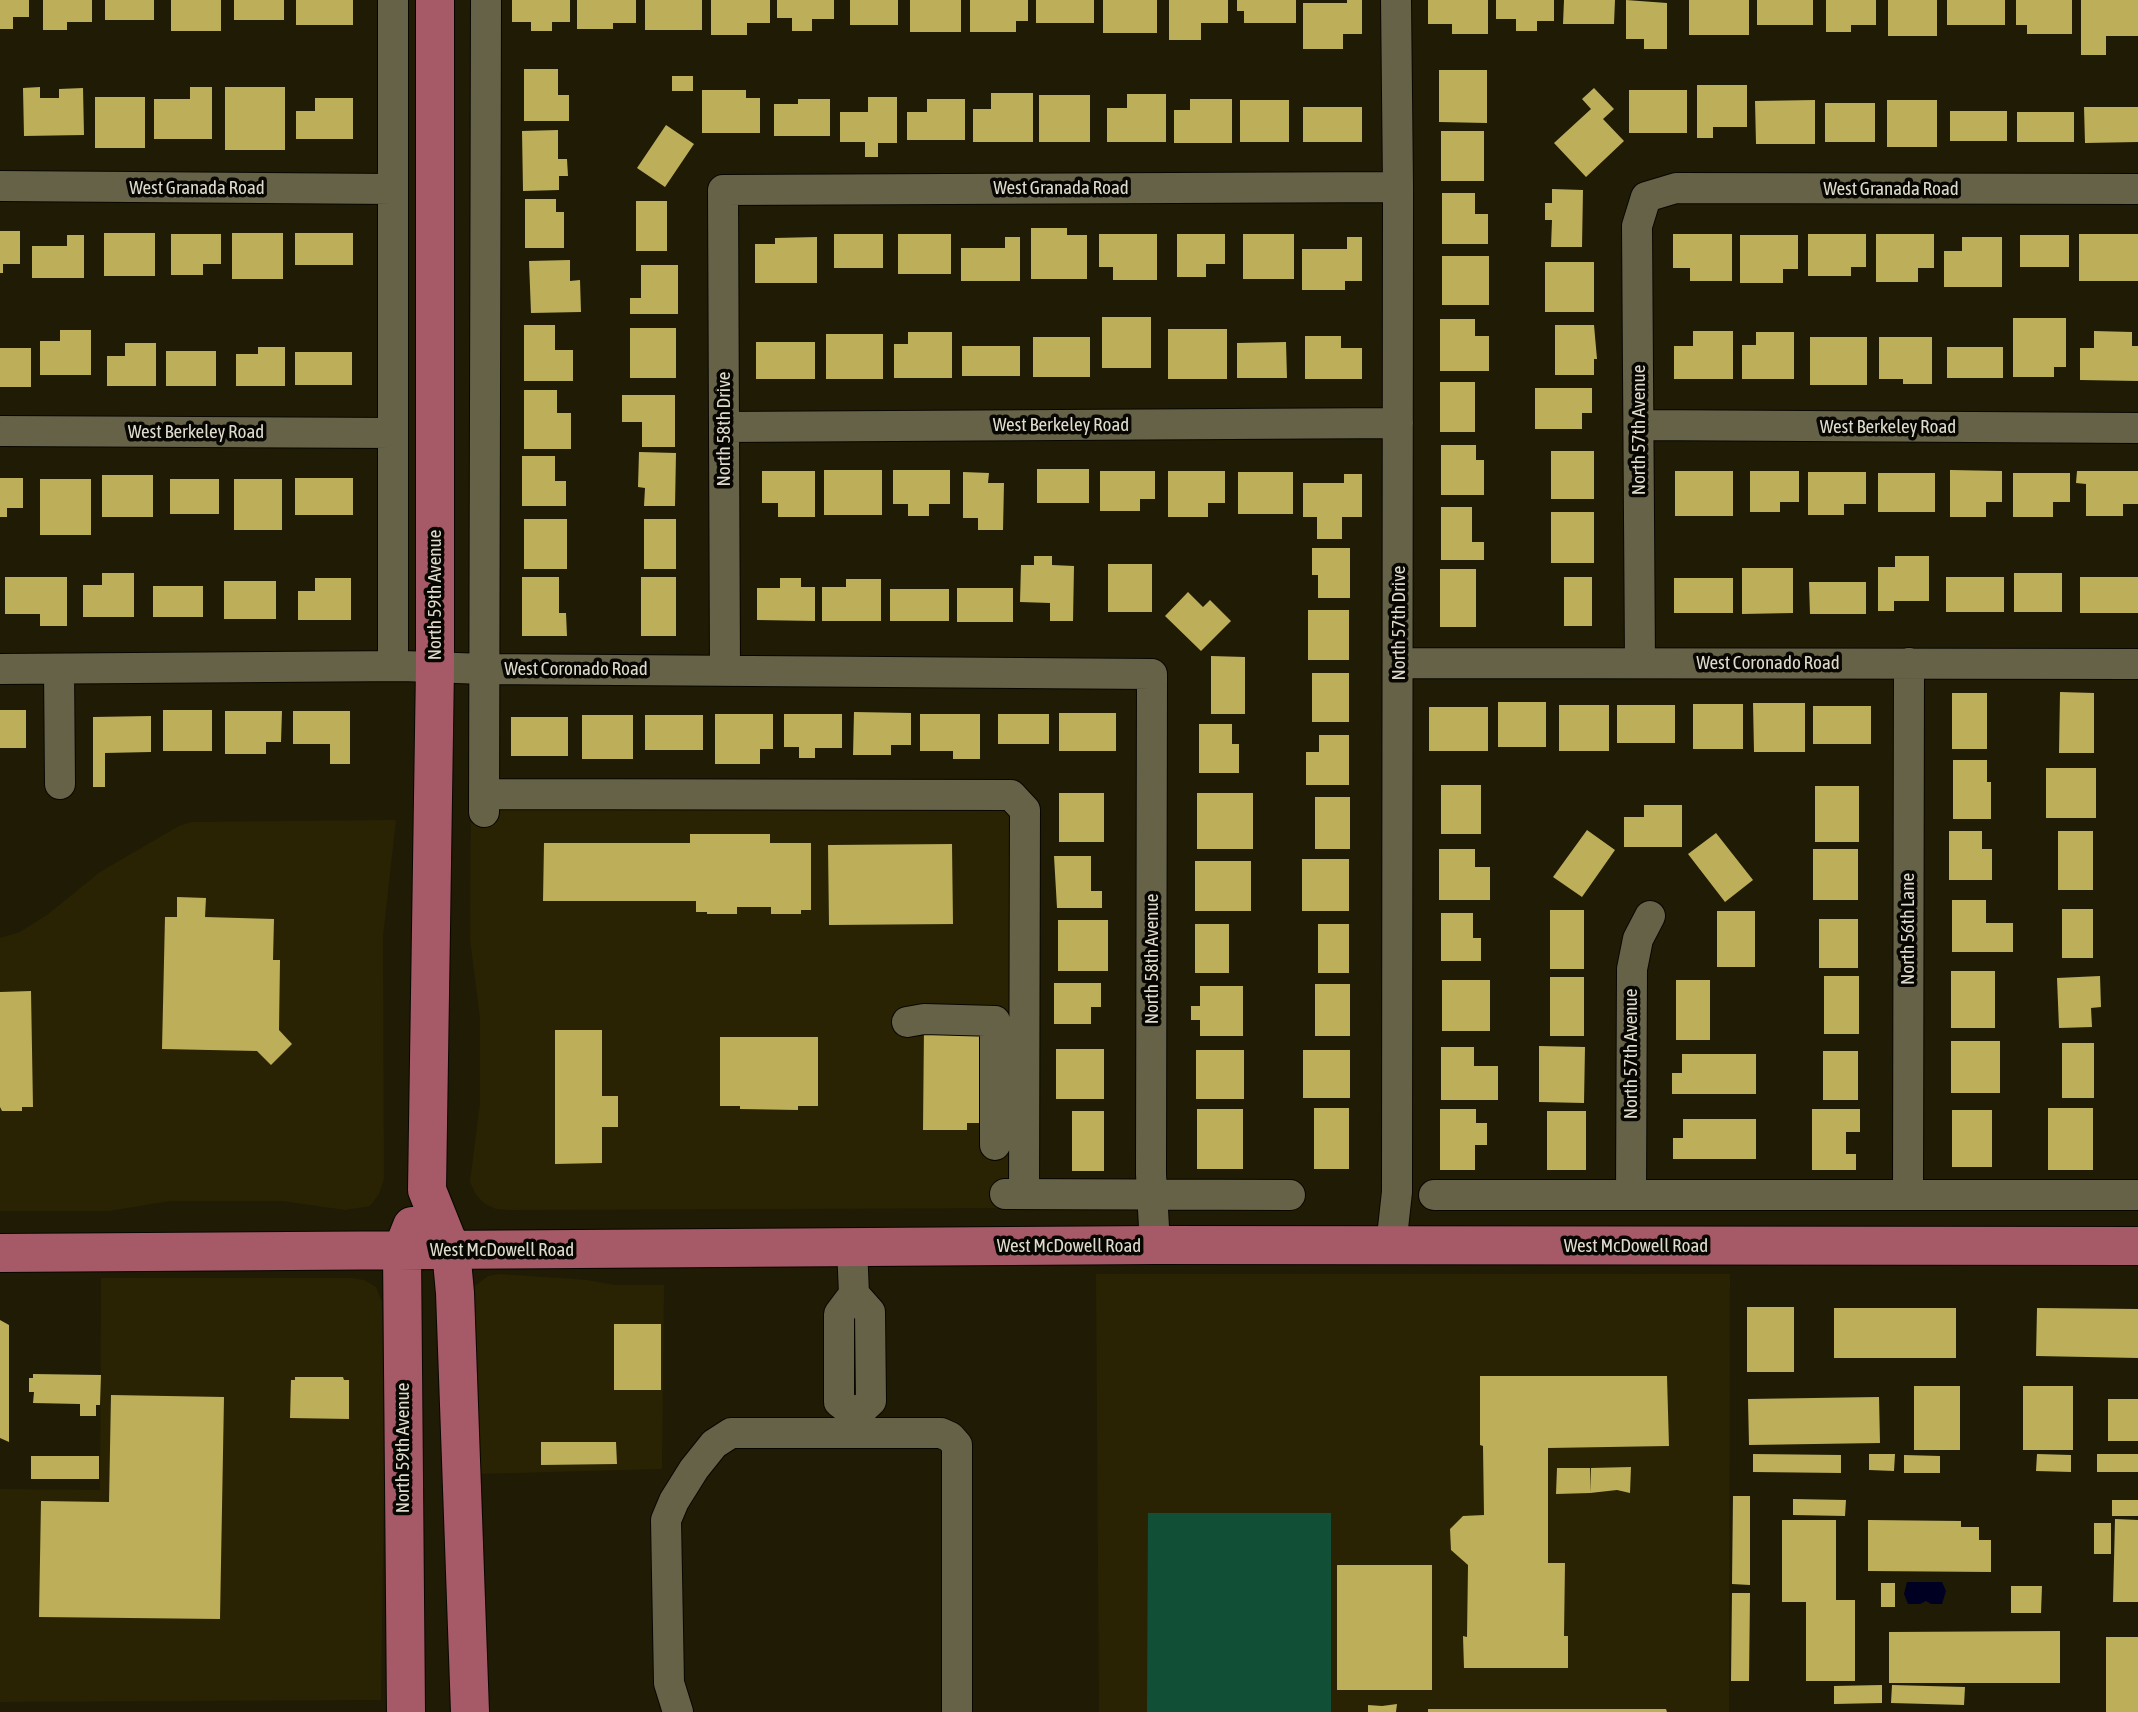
<!DOCTYPE html>
<style>
body{margin:0}
canvas{display:block;background:#1f1b04}
</style>
<canvas width="2138" height="1712"></canvas>
<script>
const ctx = document.querySelector('canvas').getContext('2d');
ctx.lineJoin = 'round';
function fill(path, color) { ctx.fillStyle = color; ctx.fill(path, 'evenodd'); }
const poly = rows => new Path2D(rows.map(r => 'M' + r).join(''));
function trace(path, color, width, dash) { ctx.strokeStyle = color; ctx.lineWidth = width; ctx.lineCap = dash ? 'butt' : 'round'; ctx.setLineDash(dash || []); ctx.stroke(path); }
function drawText(font, color, halo, rows, align = 'center') {
  ctx.font = font + ' "Asap Condensed",sans-serif'; ctx.lineWidth = 7; ctx.setLineDash([]); ctx.textBaseline = 'middle'; ctx.strokeStyle = halo; ctx.fillStyle = color; for (const [text, x, y, turn = 0] of rows) {
    ctx.save(); ctx.translate(x, y); ctx.rotate((+turn || 0) * Math.PI / 180); ctx.textAlign = isNaN(turn) ? turn : align; if (halo) ctx.strokeText(text, 0, 0); ctx.fillText(text, 0, 0); ctx.restore();
  }
}
fill(poly([
 [471,807,1003,809,1012,816,1013,1208,510,1210,496,1209,485,1204,476,1195,470,1182,480,1103,480,1018,470,939],
 [396,820,383,937,384,1179,379,1194,370,1206,345,1210,282,1201,170,1201,109,1211,0,1211,0,938,20,932,47,915,100,872,179,826,192,822],
 [499,1274,587,1280,615,1285,664,1285,662,1469,477,1474,471,1295,475,1286,488,1276],
 [1096,1274,1730,1274,1729,1712,1099,1712],
 [101,1278,352,1278,364,1280,376,1287,382,1302,384,1490,381,1700,0,1702,0,1489,100,1490]
]), '#292303');
fill(poly([
 [1148,1513,1331,1513,1331,1712,1147,1712]
]), '#114f37');
fill(poly([
 [1907,1582,1942,1582,1946,1591,1942,1604,1931,1604,1926,1601,1920,1604,1908,1604,1904,1594]
]), '#000023');
fill(poly([
 [0,0,29,0,29,17,13,17,13,29,0,29],
 [43,0,92,0,92,22,67,22,67,30,43,30],
 [105,0,154,0,154,20,105,20],
 [171,0,221,0,221,31,171,31],
 [234,0,284,0,284,20,234,20],
 [296,0,353,0,353,25,296,25],
 [512,0,570,0,570,22,552,22,552,31,531,31,531,22,512,22],
 [577,0,636,0,636,23,613,23,613,29,577,29],
 [645,0,702,0,702,30,645,30],
 [711,0,770,0,770,23,747,23,747,35,711,35],
 [777,0,834,0,834,19,812,19,812,31,792,31,792,18,777,18],
 [850,0,898,0,898,25,850,25],
 [910,0,961,0,961,32,910,32],
 [970,0,1028,0,1028,21,1016,21,1016,32,970,32],
 [1036,0,1094,0,1094,23,1036,23],
 [1103,0,1157,0,1157,33,1103,33],
 [1169,0,1228,0,1228,23,1201,23,1201,40,1169,40],
 [1237,0,1296,0,1296,23,1244,23,1244,11,1237,11],
 [1347,0,1362,0,1362,34,1343,34,1343,49,1303,49,1303,3,1347,3],
 [1428,0,1488,0,1488,34,1452,34,1452,24,1428,24],
 [1496,0,1554,0,1554,21,1537,21,1537,31,1516,31,1516,19,1496,19],
 [1564,0,1615,0,1614,24,1563,24],
 [1626,0,1667,3,1667,49,1644,49,1644,39,1626,39],
 [1689,0,1749,0,1749,35,1689,35],
 [1757,0,1813,0,1813,25,1757,25],
 [1826,0,1876,0,1876,25,1851,25,1851,32,1826,32],
 [1888,0,1937,0,1937,36,1888,36],
 [1947,0,2005,0,2005,25,1947,25],
 [2016,0,2072,0,2072,34,2027,34,2027,25,2016,25],
 [2081,0,2138,0,2138,36,2106,36,2106,55,2081,55],
 [524,69,558,69,558,95,569,95,569,121,524,121],
 [1439,70,1487,70,1487,123,1439,122],
 [672,76,693,76,693,91,672,91],
 [1697,85,1747,85,1747,127,1713,127,1713,138,1697,138],
 [40,87,40,98,59,98,59,89,83,88,84,135,24,136,23,88],
 [190,87,212,87,212,139,154,139,154,99,190,99],
 [225,87,285,87,285,150,225,150],
 [1594,88,1614,109,1603,119,1624,141,1586,177,1554,143,1591,109,1582,99],
 [702,90,746,90,746,98,760,98,760,133,702,133],
 [1629,90,1687,90,1687,133,1629,133],
 [991,93,1033,93,1033,142,973,142,973,109,991,109],
 [1127,94,1166,94,1166,142,1107,142,1107,108,1127,108],
 [1039,95,1090,95,1090,142,1039,142],
 [95,97,145,97,145,148,95,148],
 [868,97,897,97,897,143,878,143,878,157,865,157,865,142,840,142,840,112,868,112],
 [315,98,353,98,353,139,296,139,296,111,315,111],
 [798,99,830,99,830,136,774,136,774,104,798,104],
 [927,99,965,99,965,140,907,140,907,112,927,112],
 [1190,99,1232,99,1232,143,1174,143,1174,110,1190,110],
 [1240,100,1289,100,1289,142,1240,142],
 [1815,100,1815,144,1756,144,1755,101],
 [1887,100,1937,100,1937,147,1887,147],
 [1825,103,1875,103,1875,142,1825,142],
 [1303,107,1362,107,1362,142,1303,142],
 [2084,107,2138,107,2138,142,2085,143],
 [1950,111,2007,111,2007,141,1950,141],
 [2017,112,2074,112,2074,142,2017,142],
 [666,125,694,144,665,187,637,168],
 [558,130,558,159,567,159,568,176,559,176,559,190,523,191,522,131],
 [1441,131,1484,131,1484,181,1441,181],
 [1552,189,1583,190,1582,247,1551,247,1552,220,1545,220,1545,203,1552,203],
 [1442,193,1475,193,1475,214,1488,214,1488,244,1442,244],
 [525,199,556,199,556,212,564,212,564,248,525,248],
 [636,201,667,201,667,251,636,251],
 [1031,228,1067,228,1067,235,1087,235,1087,279,1031,279],
 [0,231,20,231,20,264,3,264,3,273,0,273],
 [104,233,155,233,155,276,104,276],
 [232,233,283,233,283,279,232,279],
 [295,233,353,233,353,265,295,265],
 [171,234,221,234,221,264,203,264,203,275,171,275],
 [834,234,883,234,883,268,834,268],
 [898,234,951,234,951,274,898,274],
 [1099,234,1157,234,1157,280,1113,280,1113,267,1099,267],
 [1177,234,1225,234,1225,264,1206,264,1206,277,1177,277],
 [1243,234,1294,234,1294,279,1243,279],
 [1673,234,1732,234,1732,281,1690,281,1690,268,1673,268],
 [1808,234,1866,234,1866,267,1851,267,1851,276,1808,276],
 [1876,234,1934,234,1934,268,1918,268,1918,282,1876,282],
 [2079,234,2138,234,2138,281,2079,281],
 [67,235,84,235,84,278,32,278,32,246,67,246],
 [1740,235,1798,235,1798,269,1783,269,1783,283,1740,283],
 [2020,235,2069,235,2069,267,2020,267],
 [817,237,817,283,755,283,755,244,775,244,775,238],
 [1005,237,1020,237,1020,281,961,281,961,248,1005,248],
 [1347,237,1362,237,1362,281,1345,281,1345,290,1302,290,1302,249,1347,249],
 [1962,237,2002,237,2002,287,1944,287,1944,251,1962,251],
 [1442,256,1489,256,1489,305,1442,305],
 [570,260,570,281,580,280,581,312,531,313,529,261],
 [1545,262,1594,262,1594,312,1545,312],
 [641,265,678,265,678,314,630,314,630,298,641,298],
 [1102,317,1151,317,1151,368,1102,368],
 [2013,318,2066,318,2066,367,2054,367,2054,377,2013,377],
 [1440,319,1475,319,1475,336,1489,336,1489,371,1440,371],
 [524,325,555,325,555,350,573,350,573,381,524,381],
 [1555,325,1594,325,1597,359,1594,359,1594,375,1555,375],
 [630,328,676,328,676,378,630,378],
 [1168,329,1227,329,1227,379,1168,379],
 [60,330,91,330,91,375,40,375,40,341,60,341],
 [1693,331,1733,331,1733,379,1674,379,1674,346,1693,346],
 [2094,331,2132,332,2132,346,2138,346,2138,381,2080,380,2080,348,2094,348],
 [908,332,952,332,952,378,894,378,894,344,908,344],
 [1756,332,1794,332,1794,379,1742,379,1742,345,1756,345],
 [826,334,883,334,883,379,826,379],
 [1305,336,1341,336,1341,348,1362,348,1362,379,1305,379],
 [1033,337,1090,337,1090,377,1033,377],
 [1810,337,1867,337,1867,385,1810,385],
 [1879,337,1932,337,1932,384,1903,384,1903,379,1879,379],
 [756,342,815,342,815,379,756,379],
 [1286,342,1287,378,1237,378,1237,343],
 [125,343,156,343,156,386,107,386,107,356,125,356],
 [962,346,1020,346,1020,376,962,376],
 [258,347,285,347,285,386,236,386,236,354,258,354],
 [1947,347,2003,347,2003,378,1947,378],
 [0,348,31,348,31,387,0,387],
 [166,351,216,351,216,386,166,386],
 [295,352,352,352,352,385,295,385],
 [1440,382,1475,382,1475,432,1440,432],
 [1535,388,1592,388,1592,413,1582,413,1582,429,1535,429],
 [524,390,557,390,557,413,571,413,571,449,524,449],
 [622,395,675,395,675,447,642,447,642,422,622,422],
 [1441,445,1476,445,1476,460,1484,460,1484,495,1441,495],
 [1551,451,1594,451,1594,499,1551,499],
 [639,452,676,453,675,506,644,506,645,488,638,487],
 [522,456,555,456,555,481,566,481,566,506,522,506],
 [1037,469,1089,469,1089,503,1037,503],
 [824,470,882,470,882,515,824,515],
 [893,470,950,470,950,504,929,504,929,516,908,516,908,504,893,504],
 [1950,470,2002,471,2002,502,1986,502,1986,517,1950,517],
 [762,471,815,471,815,517,778,517,778,503,762,503],
 [1100,471,1155,471,1155,499,1140,499,1140,511,1100,511],
 [1168,471,1225,471,1225,503,1208,503,1208,517,1168,517],
 [1675,471,1733,471,1733,516,1675,516],
 [1750,471,1799,471,1799,502,1780,502,1780,512,1750,512],
 [2077,471,2138,471,2138,504,2123,504,2123,516,2086,516,2086,484,2076,483],
 [963,472,989,473,988,483,1004,483,1003,530,978,530,978,518,963,518],
 [1238,472,1293,472,1293,514,1238,514],
 [1808,472,1866,472,1866,504,1844,504,1844,515,1808,515],
 [1878,473,1935,473,1935,512,1878,512],
 [2013,473,2070,473,2070,502,2053,502,2053,517,2013,517],
 [1344,474,1362,474,1362,517,1342,517,1342,539,1317,539,1317,517,1303,517,1303,483,1344,483],
 [102,475,153,475,153,517,102,517],
 [0,478,23,478,23,508,7,508,7,517,0,517],
 [295,478,353,478,353,515,295,515],
 [40,479,91,479,91,535,40,535],
 [170,479,219,479,219,514,170,514],
 [234,479,282,479,282,530,234,530],
 [1441,507,1472,507,1472,542,1484,542,1484,560,1441,560],
 [1551,512,1594,512,1594,563,1551,563],
 [524,519,567,519,567,569,524,569],
 [644,519,676,519,676,569,644,569],
 [1312,548,1350,548,1350,598,1318,598,1318,575,1312,575],
 [1034,556,1052,556,1052,565,1074,566,1073,621,1050,621,1050,603,1020,602,1021,565,1034,565],
 [1895,556,1929,556,1929,601,1894,601,1894,611,1878,611,1878,567,1895,567],
 [1108,564,1152,564,1152,612,1108,612],
 [1742,568,1793,568,1793,613,1742,614],
 [1440,569,1476,569,1476,627,1440,627],
 [102,573,134,573,134,617,83,617,83,585,102,585],
 [2014,573,2062,573,2062,612,2014,612],
 [5,577,67,577,67,626,40,626,40,614,5,614],
 [522,577,559,577,559,613,566,613,567,636,522,636],
 [641,577,676,577,676,636,641,636],
 [1564,577,1592,577,1592,626,1564,626],
 [1946,577,2004,577,2004,612,1946,612],
 [2080,577,2138,577,2138,613,2080,613],
 [315,578,351,578,351,620,298,620,298,591,315,591],
 [780,578,801,578,801,587,815,587,815,621,757,620,757,588,780,588],
 [1674,578,1733,578,1733,613,1674,613],
 [846,579,881,579,881,621,822,621,822,587,846,587],
 [224,581,276,581,276,619,224,619],
 [1809,582,1866,582,1866,614,1810,614],
 [153,586,203,586,203,617,153,617],
 [957,588,1013,588,1013,622,957,622],
 [890,589,949,589,949,621,890,621],
 [1188,592,1203,607,1210,600,1231,621,1201,651,1165,616],
 [1308,610,1349,610,1349,660,1308,660],
 [1211,656,1245,657,1245,714,1211,714],
 [1312,673,1349,673,1349,722,1312,722],
 [2060,692,2094,693,2094,753,2059,753],
 [1952,693,1987,693,1987,749,1952,749],
 [1498,702,1546,702,1546,747,1498,747],
 [1753,703,1805,703,1805,752,1754,752],
 [1693,704,1743,704,1743,749,1693,749],
 [1559,705,1609,705,1609,751,1559,751],
 [1617,705,1675,705,1675,743,1617,743],
 [1813,706,1871,706,1871,744,1813,744],
 [1429,707,1488,707,1488,751,1429,751],
 [0,710,26,710,26,748,0,748],
 [163,710,212,710,212,751,163,751],
 [225,711,282,711,281,742,266,742,266,754,225,754],
 [293,711,350,711,350,764,330,764,330,744,293,744],
 [854,712,911,713,911,745,891,745,891,755,853,755],
 [1059,713,1116,713,1116,751,1059,751],
 [715,714,773,714,773,749,760,749,760,764,715,764],
 [784,714,842,714,842,748,815,748,815,758,799,758,799,747,784,747],
 [920,714,980,714,980,759,953,759,953,751,920,751],
 [998,714,1049,714,1049,744,998,744],
 [582,715,633,715,633,759,582,759],
 [645,715,703,715,703,750,645,750],
 [151,716,151,752,105,753,105,787,93,787,93,717],
 [511,717,568,717,568,756,511,756],
 [1199,724,1232,724,1232,744,1239,744,1239,773,1199,773],
 [1319,735,1349,735,1349,785,1306,785,1306,752,1319,752],
 [1953,760,1987,760,1987,782,1991,782,1991,819,1953,819],
 [2046,768,2096,768,2096,818,2046,818],
 [1441,785,1481,785,1481,834,1441,834],
 [1815,786,1859,786,1859,842,1815,842],
 [1059,793,1104,793,1104,842,1059,842],
 [1197,793,1253,793,1253,849,1197,849],
 [1315,797,1350,797,1350,849,1315,849],
 [1644,805,1682,805,1682,847,1624,847,1624,817,1644,817],
 [1587,830,1615,850,1582,897,1553,877],
 [1949,831,1982,831,1982,849,1992,849,1992,880,1949,880],
 [2058,831,2093,831,2093,890,2058,890],
 [1716,833,1753,880,1725,902,1688,854],
 [690,834,770,834,770,843,811,843,811,910,801,910,801,914,771,914,771,907,737,907,737,914,707,914,707,912,696,912,696,901,543,901,544,843,690,843],
 [952,844,953,924,829,925,828,845],
 [1439,849,1475,849,1475,867,1490,867,1490,900,1439,900],
 [1813,849,1858,849,1858,900,1813,900],
 [1054,856,1091,856,1091,891,1102,891,1102,908,1057,908],
 [1302,859,1349,859,1349,911,1302,911],
 [1195,861,1251,861,1251,911,1195,911],
 [177,897,206,898,205,917,274,919,273,960,280,960,279,1030,292,1044,271,1065,257,1051,162,1049,165,917,177,917],
 [1952,900,1986,900,1986,923,2013,923,2013,952,1952,952],
 [2062,909,2093,909,2093,958,2062,958],
 [1550,910,1584,910,1584,969,1550,969],
 [1717,911,1755,911,1755,967,1717,967],
 [1441,913,1473,913,1473,938,1481,938,1481,961,1441,961],
 [1819,919,1858,919,1858,968,1819,968],
 [1058,920,1108,920,1108,971,1058,971],
 [1195,924,1229,924,1229,973,1195,973],
 [1318,924,1349,924,1349,973,1318,973],
 [1951,971,1995,971,1995,1028,1951,1028],
 [1824,976,1859,976,1859,1034,1824,1034],
 [2100,976,2101,1007,2091,1008,2092,1027,2059,1028,2057,978],
 [1550,977,1584,977,1584,1036,1550,1036],
 [1442,980,1490,980,1490,1031,1442,1031],
 [1676,980,1710,980,1710,1040,1676,1040],
 [1054,983,1101,983,1101,1007,1091,1007,1091,1024,1054,1024],
 [1315,984,1350,984,1350,1036,1315,1036],
 [1200,986,1243,986,1243,1036,1200,1036,1200,1020,1191,1020,1191,1006,1200,1006],
 [31,991,33,1107,22,1107,22,1111,2,1111,0,1107,0,992],
 [924,1026,984,1031,984,1117,979,1117,979,1123,967,1123,967,1130,923,1130],
 [555,1030,602,1030,602,1096,618,1096,618,1127,602,1127,602,1163,555,1164],
 [720,1037,818,1037,818,1106,798,1106,798,1110,740,1109,740,1106,720,1106],
 [1951,1041,2000,1041,2000,1093,1951,1093],
 [2062,1043,2094,1043,2094,1098,2062,1098],
 [1539,1046,1585,1047,1584,1103,1539,1102],
 [1441,1047,1474,1047,1474,1066,1498,1066,1498,1100,1441,1100],
 [1056,1049,1104,1049,1104,1099,1056,1099],
 [1196,1050,1244,1050,1244,1099,1196,1099],
 [1303,1050,1350,1050,1350,1098,1303,1098],
 [1823,1051,1858,1051,1858,1100,1823,1100],
 [1682,1054,1756,1054,1756,1094,1672,1094,1672,1073,1682,1073],
 [1314,1108,1349,1108,1349,1169,1314,1169],
 [2048,1108,2093,1108,2093,1170,2048,1170],
 [1197,1109,1243,1109,1243,1169,1197,1169],
 [1440,1109,1476,1109,1476,1123,1487,1123,1487,1145,1475,1145,1475,1170,1440,1170],
 [1812,1109,1860,1109,1860,1132,1846,1132,1846,1154,1856,1154,1856,1170,1812,1170],
 [1952,1110,1992,1110,1992,1167,1952,1167],
 [1072,1111,1104,1111,1104,1171,1072,1171],
 [1547,1111,1586,1111,1586,1170,1547,1170],
 [1683,1119,1756,1119,1756,1159,1673,1159,1673,1138,1683,1138],
 [1747,1307,1794,1307,1794,1372,1747,1372],
 [1834,1308,1956,1308,1956,1358,1834,1358],
 [2037,1308,2138,1309,2138,1358,2036,1356],
 [0,1320,9,1325,9,1442,0,1438],
 [614,1324,661,1324,661,1390,614,1390],
 [33,1374,101,1375,100,1405,96,1405,96,1416,80,1416,80,1404,33,1403,34,1392,29,1392,29,1378,33,1378],
 [1480,1376,1667,1376,1669,1446,1548,1448,1548,1563,1565,1563,1564,1636,1568,1636,1568,1668,1464,1668,1463,1636,1467,1637,1468,1565,1451,1550,1450,1529,1463,1516,1484,1515,1483,1446,1480,1445],
 [295,1377,343,1377,344,1380,349,1380,349,1419,290,1418,291,1380,295,1380],
 [1914,1386,1960,1386,1960,1450,1914,1450],
 [2023,1386,2073,1386,2073,1450,2023,1450],
 [111,1395,224,1397,220,1619,39,1617,41,1501,109,1502],
 [1879,1397,1880,1443,1749,1445,1748,1399],
 [2108,1399,2138,1399,2138,1441,2108,1441],
 [541,1442,616,1442,617,1464,541,1465],
 [1753,1454,1841,1455,1841,1473,1753,1472],
 [1869,1454,1895,1454,1894,1471,1869,1470],
 [2037,1454,2071,1455,2071,1472,2036,1471],
 [2097,1454,2138,1454,2138,1472,2097,1472],
 [1904,1455,1940,1456,1940,1473,1904,1473],
 [31,1456,99,1456,99,1479,31,1479],
 [1631,1467,1630,1493,1617,1490,1590,1493,1591,1468],
 [1557,1468,1590,1468,1590,1493,1556,1494],
 [1733,1496,1750,1496,1750,1585,1732,1584],
 [1793,1499,1846,1500,1845,1516,1793,1515],
 [2112,1500,2138,1500,2138,1516,2112,1516],
 [2115,1519,2138,1520,2138,1602,2113,1602],
 [1782,1520,1836,1520,1836,1600,1855,1600,1855,1681,1806,1681,1806,1602,1782,1602],
 [1868,1520,1961,1521,1961,1527,1979,1527,1979,1540,1991,1540,1991,1572,1868,1571],
 [2094,1523,2111,1523,2111,1554,2094,1554],
 [1337,1565,1432,1565,1432,1690,1337,1690],
 [1881,1583,1895,1583,1895,1607,1881,1607],
 [2011,1586,2042,1586,2041,1613,2011,1613],
 [1732,1593,1750,1593,1749,1681,1731,1681],
 [2060,1631,2060,1683,1889,1683,1889,1632],
 [2106,1637,2138,1637,2138,1712,2106,1712],
 [1882,1685,1882,1703,1834,1704,1834,1686],
 [1892,1685,1965,1687,1964,1705,1891,1703],
 [1397,1704,1396,1712,1368,1712,1368,1705,1382,1706],
 [1428,1709,1666,1709,1667,1712,1428,1712]
]), '#bdae59');
const minor = poly([
 [393,0,393,666],
 [0,186,393,189],
 [1639,425,2138,428],
 [724,427,1398,423],
 [0,431,393,433],
 [1399,663,2138,664],
 [1640,663,1637,226,1646,197,1676,188,2138,189],
 [0,669,403,666,484,669,1152,674,1151,1174,1155,1245],
 [59,669,60,784],
 [725,669,723,190,1398,187],
 [484,794,1011,795,1025,810,1024,1194],
 [484,812,486,0],
 [907,1022,924,1019,995,1021,995,1145],
 [1005,1194,1290,1195],
 [1434,1195,2138,1195],
 [1631,1195,1632,969,1638,939,1650,916],
 [1908,1195,1909,663],
 [1391,1246,1397,1192,1398,187,1396,0],
 [852,1247,854,1294,839,1314,839,1402,856,1415],
 [854,1294,870,1312,871,1401,856,1415,856,1433],
 [678,1712,669,1683,666,1520,674,1501,694,1469,714,1444,731,1433,941,1433,950,1437,957,1445,957,1712]
]);
const major = poly([
 [435,0,435,667,427,1190,451,1250,455,1293,470,1712],
 [0,1253,1155,1245,2138,1246],
 [406,1712,402,1251,412,1226]
]);
trace(minor, '#090600', 32);
trace(major, '#090600', 40);
trace(minor, '#666248', 30);
trace(major, '#a65a67', 38);
drawText('19px', '#dedbcd', '#070601', [
 ["West Granada Road",197,188],
 ["West Granada Road",1061,188],
 ["West Granada Road",1891,189],
 ["West Berkeley Road",1061,425],
 ["West Berkeley Road",1888,427],
 ["North 58th Drive",724,429,-90],
 ["North 57th Avenue",1639,430,-90],
 ["West Berkeley Road",196,432],
 ["North 59th Avenue",435,595,-90],
 ["North 57th Drive",1399,623,-90],
 ["West Coronado Road",1768,663],
 ["West Coronado Road",576,669],
 ["North 56th Lane",1908,929,-90],
 ["North 58th Avenue",1152,959,-90],
 ["North 57th Avenue",1631,1054,-90],
 ["West McDowell Road",1069,1246],
 ["West McDowell Road",1636,1246],
 ["West McDowell Road",502,1250],
 ["North 59th Avenue",403,1448,-90]
]);
</script>
